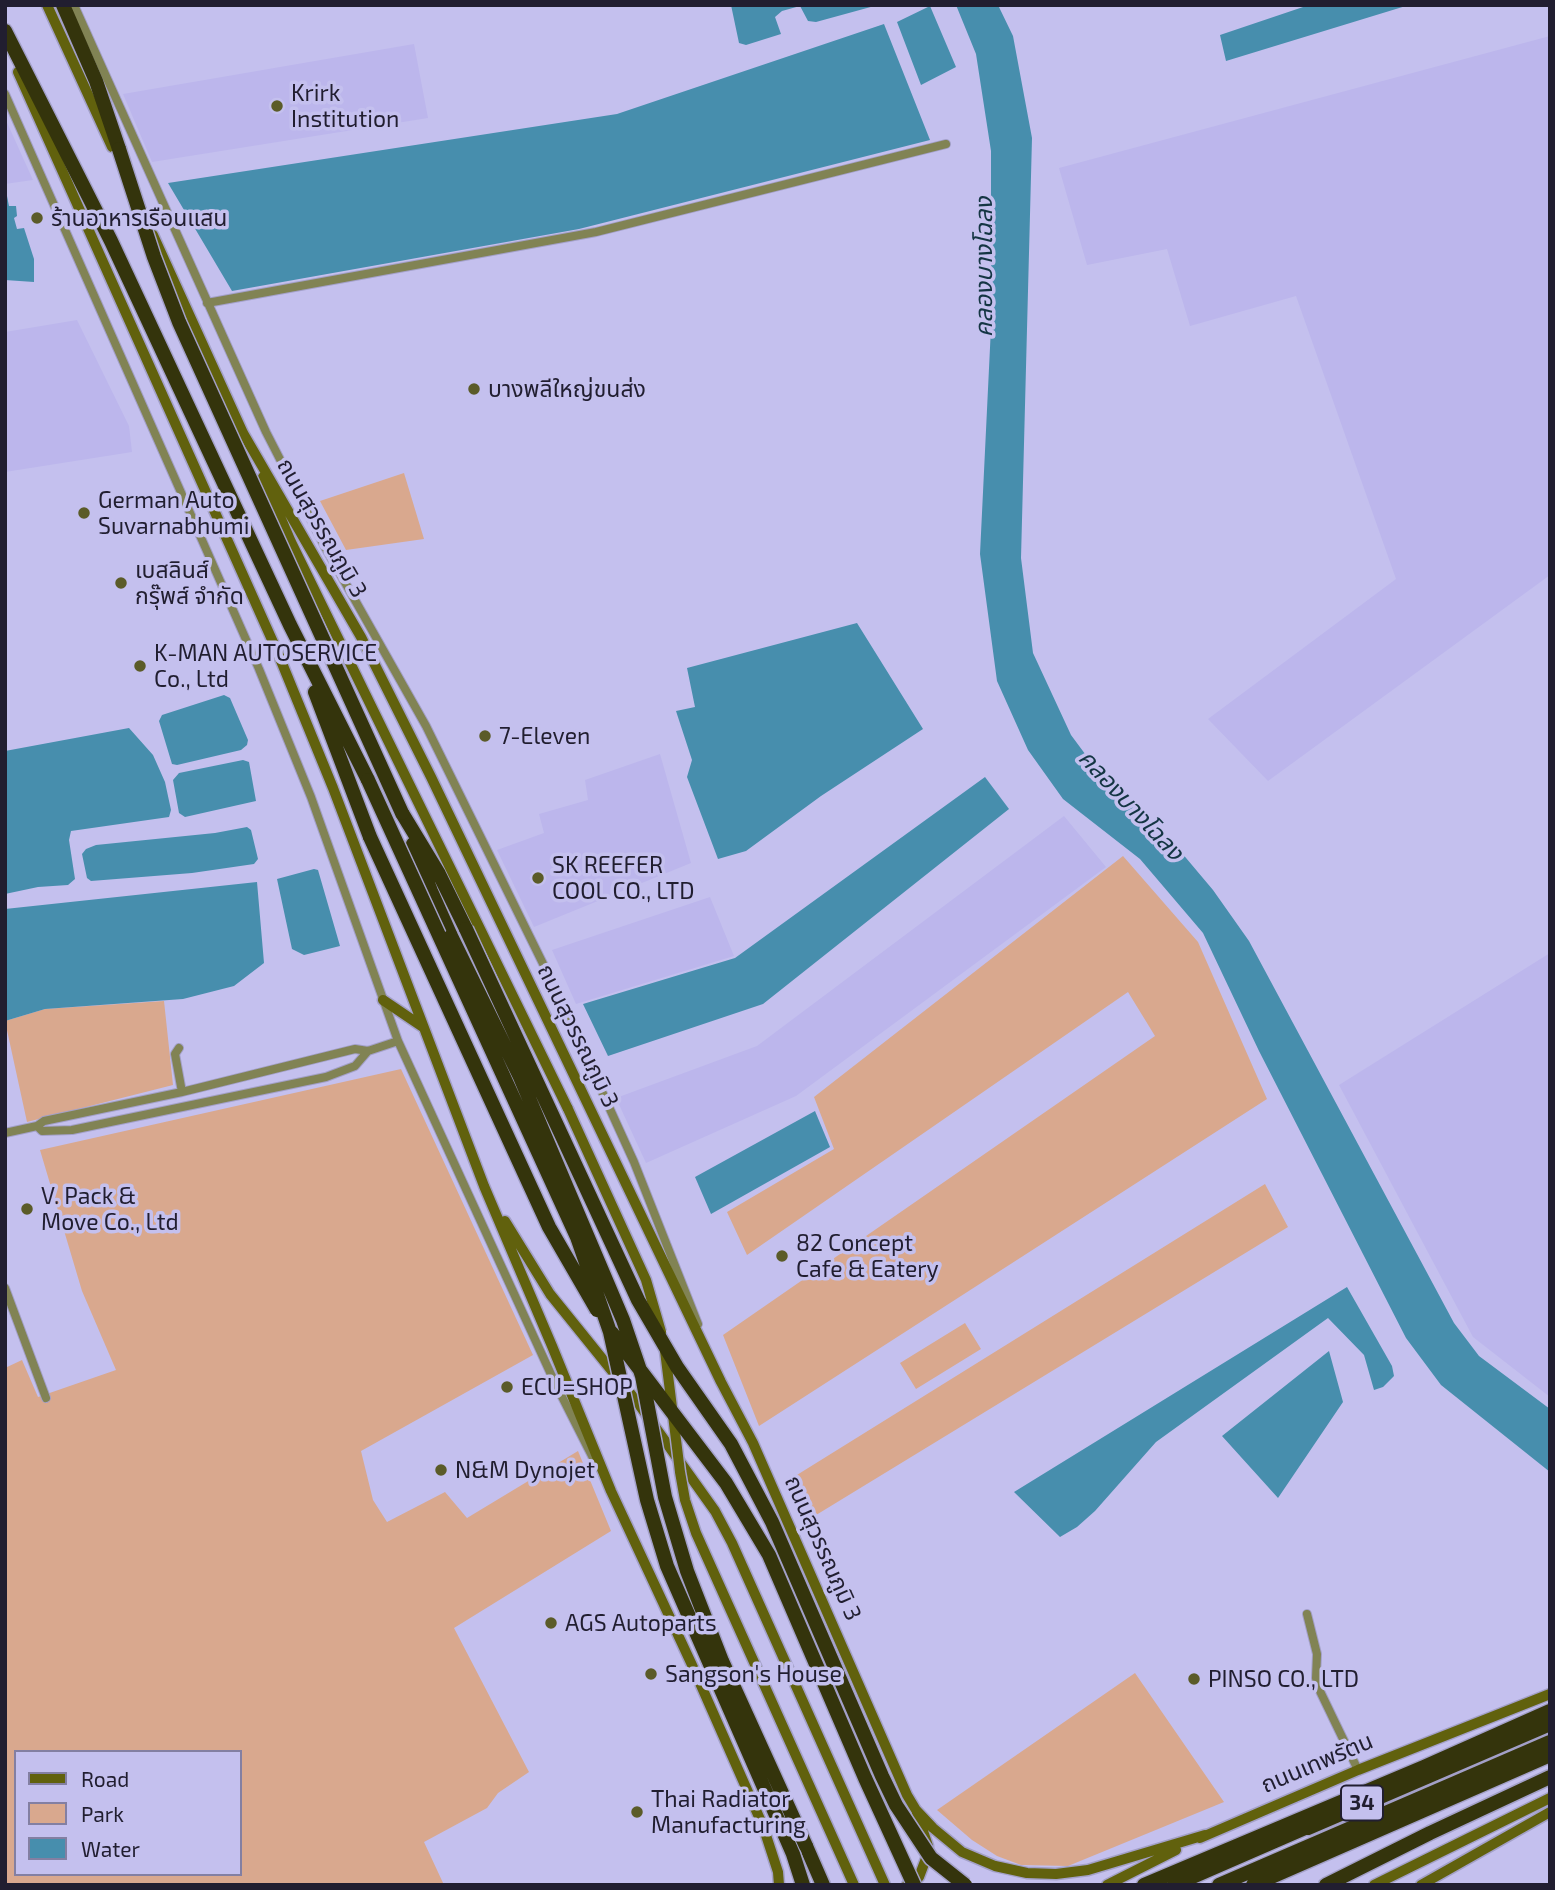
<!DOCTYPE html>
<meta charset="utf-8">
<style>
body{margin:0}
#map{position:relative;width:1555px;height:1890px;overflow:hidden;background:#c4c0ee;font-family:"Exo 2",sans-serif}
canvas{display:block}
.frame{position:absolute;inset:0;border:7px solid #211e30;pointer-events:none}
.legend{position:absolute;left:14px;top:1750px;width:228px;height:126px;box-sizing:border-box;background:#c4c0ee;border:2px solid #837fa2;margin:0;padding:9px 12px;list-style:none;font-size:21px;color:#211e30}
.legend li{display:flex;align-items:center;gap:14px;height:35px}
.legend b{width:35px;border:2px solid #837fa2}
</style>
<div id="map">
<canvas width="1555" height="1890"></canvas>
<div class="frame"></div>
<ul class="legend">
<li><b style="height:9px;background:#61610d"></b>Road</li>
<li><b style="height:19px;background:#d9a88e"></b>Park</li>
<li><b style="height:19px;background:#478ead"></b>Water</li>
</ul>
</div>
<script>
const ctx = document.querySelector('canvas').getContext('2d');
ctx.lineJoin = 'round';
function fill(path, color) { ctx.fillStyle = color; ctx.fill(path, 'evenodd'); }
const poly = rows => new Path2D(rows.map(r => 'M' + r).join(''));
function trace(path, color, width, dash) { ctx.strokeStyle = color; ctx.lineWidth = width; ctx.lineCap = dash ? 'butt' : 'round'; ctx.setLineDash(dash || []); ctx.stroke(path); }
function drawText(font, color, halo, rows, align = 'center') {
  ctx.font = font + ' "Exo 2","Noto Sans Thai",sans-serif'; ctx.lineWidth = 7; ctx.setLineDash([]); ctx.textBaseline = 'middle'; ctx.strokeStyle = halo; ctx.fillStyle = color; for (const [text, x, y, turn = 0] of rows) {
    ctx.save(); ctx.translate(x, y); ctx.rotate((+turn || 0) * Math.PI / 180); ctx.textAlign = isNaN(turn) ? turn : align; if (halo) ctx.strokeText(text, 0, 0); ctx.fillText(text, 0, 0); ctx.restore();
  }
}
fill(poly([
 [1550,36,1550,575,1268,781,1208,719,1396,579,1296,296,1190,326,1167,249,1087,265,1059,168],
 [414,44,428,118,152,162,123,94],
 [5,118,33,180,5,184],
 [77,320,129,426,132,452,5,472,5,332],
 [660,754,691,863,534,927,497,850,544,833,539,814,588,800,585,780],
 [1064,816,1106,867,796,1096,646,1163,616,1098,757,1046],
 [710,897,734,956,576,1004,552,950],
 [1550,953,1550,1397,1473,1337,1339,1085]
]), '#bcb6ec');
fill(poly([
 [404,473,424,539,346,550,320,501],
 [1123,856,1198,942,1267,1099,759,1426,723,1335,1155,1036,1128,992,747,1255,727,1212,834,1149,814,1097],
 [164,1001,173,1085,27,1122,5,1021,45,1009],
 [401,1069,533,1355,361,1451,373,1500,387,1522,445,1492,467,1518,578,1451,611,1531,454,1628,529,1772,498,1793,487,1808,424,1842,444,1885,5,1885,5,1368,22,1360,38,1397,116,1370,82,1291,40,1150],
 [16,1752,240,1752,240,1874,16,1874],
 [1265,1184,1288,1227,803,1523,784,1483],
 [965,1323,981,1349,916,1389,900,1363],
 [1135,1673,1224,1802,1068,1866,1021,1865,997,1856,972,1840,937,1810]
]), '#d9a88e');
fill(poly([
 [731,5,878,5,816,22,808,21,800,6,782,11,775,17,781,34,746,45,739,43],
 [956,5,998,5,1013,36,1032,138,1021,558,1033,653,1071,735,1094,766,1165,833,1213,890,1249,941,1454,1323,1479,1356,1550,1409,1550,1472,1441,1385,1406,1338,1259,1051,1203,933,1140,859,1063,799,1028,750,997,681,980,554,991,327,991,151,976,54],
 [1309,5,1409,5,1226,61,1220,35],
 [930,6,956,67,921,85,897,22],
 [884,24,930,140,579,229,232,291,168,183,617,114],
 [5,196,7,196,9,206,16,206,17,216,14,218,17,229,24,228,34,259,34,282,5,280],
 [857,623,923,729,821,796,746,851,718,859,687,777,692,760,676,711,695,707,687,668],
 [224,695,230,698,248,740,247,745,241,750,177,765,172,764,159,721,162,715],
 [129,728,153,755,165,782,171,810,169,817,71,831,69,840,75,879,68,885,38,887,5,894,5,751],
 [243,760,249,762,256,801,185,817,179,813,173,780,179,773],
 [985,777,1009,809,763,1004,608,1056,583,1004,735,958],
 [247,827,251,830,258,859,254,864,192,873,91,881,87,878,82,854,86,849,96,845,215,833],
 [314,869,318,870,340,946,304,955,292,949,277,879],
 [257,882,264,963,234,986,183,999,45,1009,5,1021,5,909],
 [815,1111,830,1147,711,1214,695,1177],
 [1347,1287,1392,1366,1394,1376,1383,1387,1374,1390,1364,1355,1328,1318,1156,1442,1095,1511,1077,1527,1060,1537,1014,1492],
 [1329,1351,1343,1402,1278,1498,1222,1436]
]), '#478ead');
const street = poly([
 [74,5,266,432,325,547,426,726,553,984,634,1162,698,1324],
 [5,94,259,669,311,797,398,1041,555,1383,593,1458],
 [207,303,596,232,946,144],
 [179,1048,175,1054,182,1092],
 [37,1126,42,1131,72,1130,326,1077,355,1066,368,1051],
 [5,1133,37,1126,44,1121,182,1092,355,1049,368,1051,398,1041],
 [5,1288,46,1398],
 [1307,1614,1317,1654,1316,1678,1318,1687,1358,1770]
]);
const secondary = poly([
 [47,5,112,147],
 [18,72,277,651,333,788,484,1186,552,1346,611,1491,692,1665,763,1826,778,1872,779,1885],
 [153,235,243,433,361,637,431,777,721,1382,753,1443,907,1795,916,1810,933,1828,962,1852,995,1866,1027,1873,1056,1874,1088,1870,1205,1835],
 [263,477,291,542,568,1109],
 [383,1000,423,1027],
 [505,1221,550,1294,638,1403,715,1511,732,1543,885,1885],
 [1200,1838,1358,1770,1550,1694],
 [907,1885,919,1877,927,1856,928,1846,917,1813],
 [1107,1885,1176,1850],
 [1374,1885,1550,1798],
 [1421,1885,1550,1812]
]);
const highway = poly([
 [63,5,96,81,119,149],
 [5,31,111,241,290,625,368,780],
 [315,692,370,837],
 [402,813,439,874,466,929],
 [413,844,431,891,451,936],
 [1308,1828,1550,1724],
 [806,1846,823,1885],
 [1144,1885,1424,1767,1550,1711],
 [1174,1885,1314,1824],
 [1219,1885,1550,1742],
 [1253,1885,1550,1755],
 [1326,1885,1430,1833,1550,1777]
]);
trace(street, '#a3a0c8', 10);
trace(secondary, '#a3a0c8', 13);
trace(highway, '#a3a0c8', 17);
trace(street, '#818354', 8);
trace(secondary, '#61610d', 10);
trace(highway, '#34340c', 14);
const secondaryBridge = poly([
 [568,1109,646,1280,661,1332],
 [665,1351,680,1472,685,1500,696,1533,854,1885]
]);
const highwayBridge = poly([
 [119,149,154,257,179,322,402,813],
 [368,780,577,1237,610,1332,647,1500,667,1566,793,1854,803,1885],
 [370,837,549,1227,597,1310],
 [466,929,638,1300,677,1367,731,1444,772,1522,882,1776,896,1805,931,1858,965,1885],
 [451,936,520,1077,623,1320,642,1376,665,1497,687,1571,722,1661,806,1846],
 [612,1333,726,1483,769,1555,865,1778,914,1885]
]);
trace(secondaryBridge, '#a3a0c8', 13, []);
trace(highwayBridge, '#a3a0c8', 17, []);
trace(secondaryBridge, '#61610d', 10);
trace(highwayBridge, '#34340c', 14);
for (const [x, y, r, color] of [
 [277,106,7,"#5b5b28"],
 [37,218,7,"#5b5b28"],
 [474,389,7,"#5b5b28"],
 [84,513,7,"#5b5b28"],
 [121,583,7,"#5b5b28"],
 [140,666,7,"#5b5b28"],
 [485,736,7,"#5b5b28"],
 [538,878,7,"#5b5b28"],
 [27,1209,7,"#5b5b28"],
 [782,1256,7,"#5b5b28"],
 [507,1387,7,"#5b5b28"],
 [441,1470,7,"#5b5b28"],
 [551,1623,7,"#5b5b28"],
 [651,1674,7,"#5b5b28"],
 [1194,1679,7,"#5b5b28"],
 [637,1812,7,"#5b5b28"]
]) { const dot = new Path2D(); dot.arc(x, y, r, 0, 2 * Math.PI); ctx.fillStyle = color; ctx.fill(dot); trace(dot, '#c4c0ee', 2.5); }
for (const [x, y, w] of [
 [1362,1803,42]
]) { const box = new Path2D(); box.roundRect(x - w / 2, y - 17.5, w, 35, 5); ctx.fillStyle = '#c4c0ee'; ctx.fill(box); trace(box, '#211e30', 2); }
drawText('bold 21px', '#211e30', null, [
 ["34",1362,1803]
]);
drawText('23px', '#211e30', '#c4c0ee', [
 ["Krirk",291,93],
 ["Institution",291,119],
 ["ร้านอาหารเรือนแสน",51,218],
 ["บางพลีใหญ่ขนส่ง",488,389],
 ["German Auto",98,500],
 ["Suvarnabhumi",98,526],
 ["เบสลินส์",135,570],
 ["กรุ๊พส์ จำกัด",135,596],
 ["K-MAN AUTOSERVICE",154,653],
 ["Co., Ltd",154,679],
 ["7-Eleven",499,736],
 ["SK REEFER",552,865],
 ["COOL CO., LTD",552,891],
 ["V. Pack &",41,1196],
 ["Move Co., Ltd",41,1222],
 ["82 Concept",796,1243],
 ["Cafe & Eatery",796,1269],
 ["ECU=SHOP",521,1387],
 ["N&M Dynojet",455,1470],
 ["AGS Autoparts",565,1623],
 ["Sangson's House",665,1674],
 ["PINSO CO., LTD",1208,1679],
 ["Thai Radiator",651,1799],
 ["Manufacturing",651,1825]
], 'left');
drawText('23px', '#211e30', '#c4c0ee', [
 ["ถนนสุวรรณภูมิ 3",322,528,60],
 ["ถนนสุวรรณภูมิ 3",578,1036,64],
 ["ถนนสุวรรณภูมิ 3",823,1548,66],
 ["ถนนเทพรัตน",1317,1763,-23]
]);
drawText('italic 24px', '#143543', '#c4c0ee', [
 ["คลองบางโฉลง",984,267,-90],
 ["คลองบางโฉลง",1131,805,47]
]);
</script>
